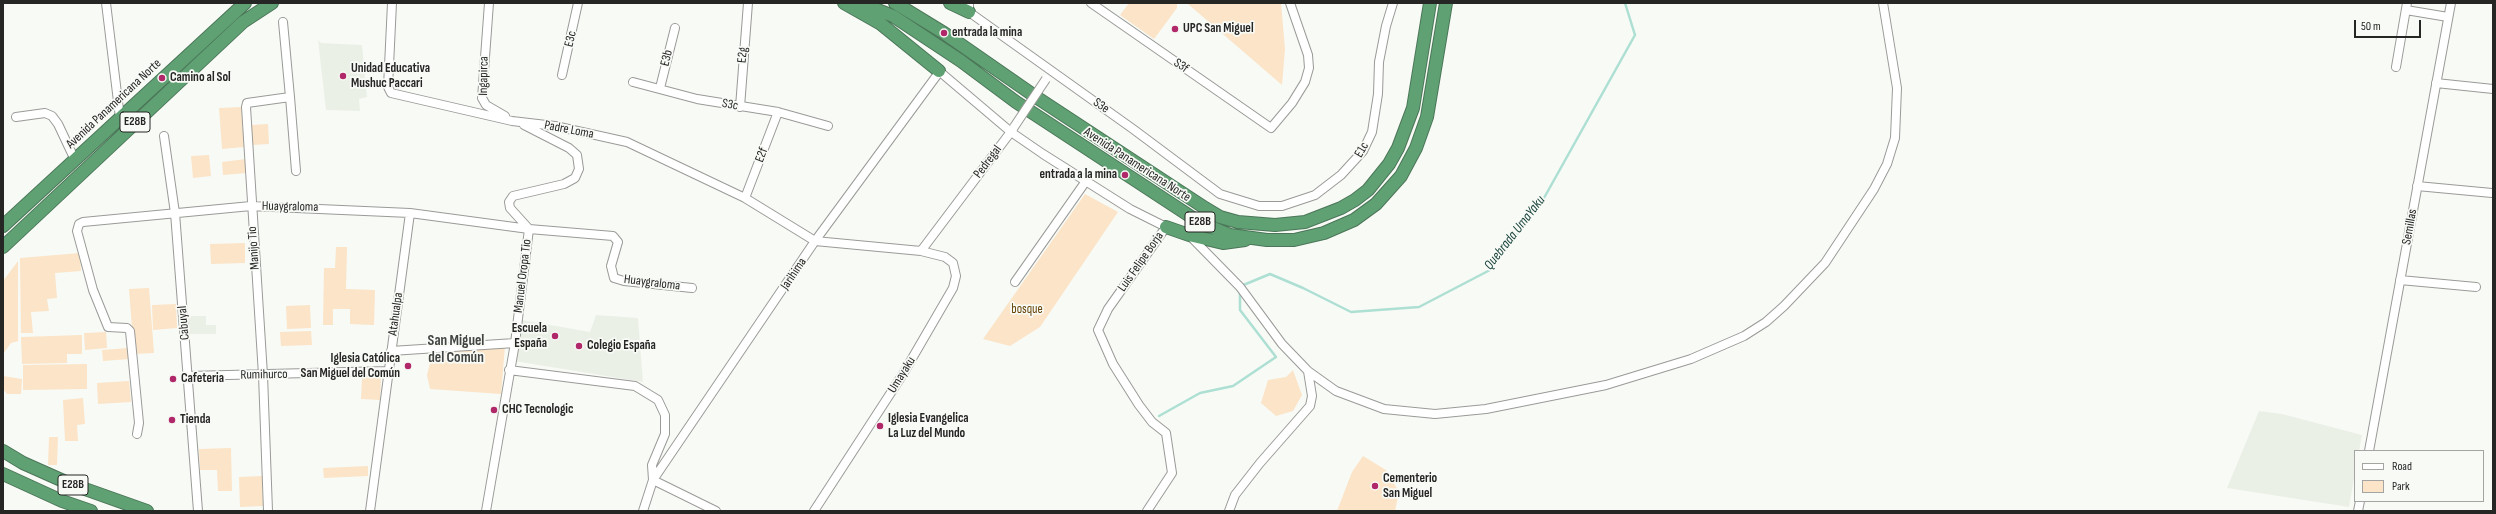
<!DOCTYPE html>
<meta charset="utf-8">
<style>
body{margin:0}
#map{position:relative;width:2496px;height:514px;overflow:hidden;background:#f8faf6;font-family:"Sofia Sans Condensed",sans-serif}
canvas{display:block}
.frame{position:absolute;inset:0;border:4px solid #262625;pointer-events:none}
.legend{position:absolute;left:2354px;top:450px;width:130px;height:52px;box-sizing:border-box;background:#f8faf6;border:1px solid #a4a5a2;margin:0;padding:5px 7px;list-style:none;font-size:12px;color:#262625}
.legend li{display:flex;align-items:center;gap:8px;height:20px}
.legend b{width:20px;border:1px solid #a4a5a2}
.scale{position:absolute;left:2354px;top:20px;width:67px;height:18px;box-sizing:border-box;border:2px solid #262625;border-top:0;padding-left:5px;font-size:12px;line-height:14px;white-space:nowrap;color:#262625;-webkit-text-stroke:3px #f8faf6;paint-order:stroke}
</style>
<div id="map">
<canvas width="2496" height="514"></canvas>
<div class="frame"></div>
<ul class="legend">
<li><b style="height:5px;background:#fff"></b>Road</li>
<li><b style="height:11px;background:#fbe4c7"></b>Park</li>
</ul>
<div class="scale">50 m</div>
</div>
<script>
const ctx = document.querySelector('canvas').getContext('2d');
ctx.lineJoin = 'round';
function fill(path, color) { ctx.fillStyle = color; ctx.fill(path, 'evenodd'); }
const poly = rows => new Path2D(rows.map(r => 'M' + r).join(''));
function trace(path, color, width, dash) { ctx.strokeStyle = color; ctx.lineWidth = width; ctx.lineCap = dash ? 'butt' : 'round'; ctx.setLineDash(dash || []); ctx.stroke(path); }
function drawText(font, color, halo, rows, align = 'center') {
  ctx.font = font + ' "Sofia Sans Condensed",sans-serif'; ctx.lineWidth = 3.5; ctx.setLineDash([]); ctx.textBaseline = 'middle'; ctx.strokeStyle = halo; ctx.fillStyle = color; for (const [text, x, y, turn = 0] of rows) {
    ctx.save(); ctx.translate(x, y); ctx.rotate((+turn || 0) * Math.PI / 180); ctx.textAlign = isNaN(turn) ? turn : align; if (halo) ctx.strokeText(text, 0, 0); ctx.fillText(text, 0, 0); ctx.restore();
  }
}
fill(poly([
 [318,40,321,43,362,45,367,97,359,99,360,111,326,110],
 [596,315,638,318,643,382,514,361,522,320,590,332],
 [189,316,206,316,206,325,216,325,216,334,189,334],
 [2259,411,2282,414,2362,435,2359,451,2355,451,2355,473,2349,507,2227,488]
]), '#ebf0e6');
fill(poly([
 [1129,3,1177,3,1177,8,1154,39,1120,15],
 [1281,3,1285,49,1282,85,1188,4],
 [241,107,244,147,222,149,219,108],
 [268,124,269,144,252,145,251,125],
 [209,155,211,176,193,178,191,156],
 [246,159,247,173,223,175,222,162],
 [1085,194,1118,212,1040,327,1010,346,983,339],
 [245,243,245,263,211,264,210,244],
 [336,247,347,247,346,289,375,290,374,325,350,324,350,309,333,309,333,325,323,325,324,268,335,268],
 [80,253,81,271,55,273,57,298,47,299,49,311,31,312,33,333,21,333,20,258],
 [18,261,18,341,11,343,3,354,3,281],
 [149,288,154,353,134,354,129,289],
 [176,304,177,328,153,330,152,305],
 [310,305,311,328,287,329,286,306],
 [311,331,312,345,281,346,280,332],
 [106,332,107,348,85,350,84,333],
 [82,335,82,354,67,354,67,363,22,364,21,337],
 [505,346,501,394,430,389,427,375,433,351],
 [128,348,129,359,103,361,102,350],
 [87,364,87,389,23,390,23,365],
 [1293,370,1302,395,1293,411,1276,416,1261,403,1268,380,1286,377],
 [3,376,22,379,21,394,7,394,3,389],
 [362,377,381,378,380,400,361,399],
 [129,381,131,402,98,404,97,383],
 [83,398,85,424,77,425,78,441,65,441,63,400],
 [49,437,58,437,57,465,48,465],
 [231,448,232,491,218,491,217,470,200,470,199,449],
 [1363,456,1386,470,1399,492,1395,511,1337,511,1352,472],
 [368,466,368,476,324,478,323,468],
 [262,476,263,506,240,507,239,477]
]), '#fbe4c7');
trace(poly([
 [1241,286,1270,274,1303,288,1351,312,1419,307,1490,270,1544,198,1635,35,1625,3],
 [1159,416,1200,393,1233,386,1276,357,1240,310,1240,290]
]), '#addfd3', 2.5);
const minor = poly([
 [106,3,120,118],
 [392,3,388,87,391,93,512,121,555,126,627,142,745,198,815,241,921,251,945,257,953,263,956,276,953,288,903,374,814,511],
 [489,3,482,98,486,105,505,116],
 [969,3,969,12,1133,129,1220,194,1259,206,1282,206,1315,195,1341,175,1363,151,1372,132,1378,94,1379,62,1386,26,1393,3],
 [1091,3,1271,128,1292,103,1305,82,1309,68,1308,55,1290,3],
 [2406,10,2448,17],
 [2396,67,2407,3],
 [939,71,1011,132,1043,154,1130,209,1166,227,1108,309,1098,330,1113,364,1139,405,1152,422,1166,433,1172,473,1147,511],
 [562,75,578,3],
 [633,82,697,99,778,112,828,126],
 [2436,83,2493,89],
 [660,88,675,28],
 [290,97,296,171],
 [740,107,748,3],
 [16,117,45,113,52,116,58,124,75,160],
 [164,136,175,213,198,511],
 [2417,186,2492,193],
 [745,198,778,112],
 [1190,236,1240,287,1282,344,1308,371,1336,391,1384,409,1435,414,1486,409,1606,385,1691,359,1744,336,1766,322,1784,306,1825,263,1874,189,1887,164,1895,138,1897,88,1883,3],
 [921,251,1013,129],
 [2400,280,2476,287],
 [1015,282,1086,181],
 [391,351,515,343],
 [509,370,635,386,658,400,665,415,665,434,652,465,653,480,643,511],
 [188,376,388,371],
 [137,434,139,423,130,331,127,328,108,327,93,290,77,231,79,224,83,222,251,206,410,213,529,229,613,236,618,242,611,266,614,278,624,281,692,288],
 [2369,451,2451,3],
 [268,511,263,375,246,107,247,103,290,97,283,22],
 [370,511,410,213],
 [486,511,515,343,529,229,510,208,509,202,513,196,564,184,575,178,579,169,577,155,569,148,524,125],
 [716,511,653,480,815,241,940,71],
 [1229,511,1235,495,1260,463,1310,406,1312,396,1308,371],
 [2358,511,2360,501]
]);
const highway = poly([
 [844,3,881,24,939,71],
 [860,3,893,16,961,61,1016,102,1199,222,1230,235,1267,240,1294,240,1324,233,1354,220,1376,204,1401,176,1416,148,1427,117,1446,3],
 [895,3,944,33,1039,99,1205,208,1220,217,1238,222,1275,225,1305,222,1341,208,1355,200,1368,190,1389,164,1398,148,1413,108,1430,3],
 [950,3,969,12],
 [3,226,245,3],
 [1166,227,1189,235,1223,243,1245,240],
 [3,247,243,22,272,3],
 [3,451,23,463,68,483,147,511],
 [3,474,62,501,91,511]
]);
trace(minor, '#9a9b98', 10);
trace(highway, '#4b7658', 14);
trace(minor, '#fff', 8);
trace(highway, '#5fa173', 12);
const minorBridge = poly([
 [1014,127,1046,79]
]);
trace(minorBridge, '#9a9b98', 10, []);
trace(minorBridge, '#fff', 8);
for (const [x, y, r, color] of [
 [1175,29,4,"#b02869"],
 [944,33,4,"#b02869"],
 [343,76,4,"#b02869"],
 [162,78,4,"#b02869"],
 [1125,175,4,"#b02869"],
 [555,336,4,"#b02869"],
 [579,346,4,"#b02869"],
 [408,366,4,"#b02869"],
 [173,379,4,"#b02869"],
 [494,410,4,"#b02869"],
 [172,420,4,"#b02869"],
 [880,426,4,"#b02869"],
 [1375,486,4,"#b02869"]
]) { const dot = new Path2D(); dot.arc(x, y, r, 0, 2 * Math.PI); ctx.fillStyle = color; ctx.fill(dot); trace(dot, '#f8faf6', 1.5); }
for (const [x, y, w] of [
 [135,122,30],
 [1200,222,30],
 [73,485,30]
]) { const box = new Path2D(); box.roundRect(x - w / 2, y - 10, w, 20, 3); ctx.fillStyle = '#f8faf6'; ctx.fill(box); trace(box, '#262625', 1); }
drawText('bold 12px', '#262625', null, [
 ["E28B",135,122],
 ["E28B",1200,222],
 ["E28B",73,485]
]);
drawText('bold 13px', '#262625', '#f8faf6', [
 ["UPC San Miguel",1183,29],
 ["entrada la mina",952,33],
 ["Unidad Educativa",351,69],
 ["Mushuc Paccari",351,84],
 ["Camino al Sol",170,78],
 ["entrada a la mina",1117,175,"right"],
 ["Escuela",547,329,"right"],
 ["España",547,344,"right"],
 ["Colegio España",587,346],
 ["Iglesia Católica",400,359,"right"],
 ["San Miguel del Común",400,374,"right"],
 ["Cafeteria",181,379],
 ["CHC Tecnologic",502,410],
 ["Iglesia Evangelica",888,419],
 ["La Luz del Mundo",888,434],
 ["Tienda",180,420],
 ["Cementerio",1383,479],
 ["San Miguel",1383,494]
], 'left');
drawText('13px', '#262625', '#f8faf6', [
 ["E3c",571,39,-77],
 ["E2g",743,55,-85],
 ["E3b",667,58,-76],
 ["S3f",1181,66,35],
 ["Ingapirca",484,76,-89],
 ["Avenida Panamericana Norte",114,104,-43],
 ["S3c",730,105,10],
 ["S3e",1101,106,35],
 ["Padre Loma",569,130,11],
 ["E1c",1362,150,-60],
 ["E2f",762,155,-69],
 ["Pedregal",988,162,-53],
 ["Avenida Panamericana Norte",1137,165,33],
 ["Huaygraloma",290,207,1],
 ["Semillas",2410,227,-80],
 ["Manijo Tio",254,248,-94],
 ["Luis Felipe Borja",1141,262,-55],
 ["Jarihima",794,274,-56],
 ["Manuel Oropa Tio",523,276,-83],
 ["Huaygraloma",652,283,7],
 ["Atahualpa",396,314,-82],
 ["Cabuyal",184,323,-95],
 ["Rumihurco",264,375,-1],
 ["Umayaku",902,375,-58]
]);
drawText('13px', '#654306', '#f8faf6', [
 ["bosque",1027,310]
]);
drawText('italic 14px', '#133f37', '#f8faf6', [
 ["Quebrada UmaYaku",1515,233,-52]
]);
drawText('bold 15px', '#424441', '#f8faf6', [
 ["San Miguel",456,341],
 ["del Común",456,358]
]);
</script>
